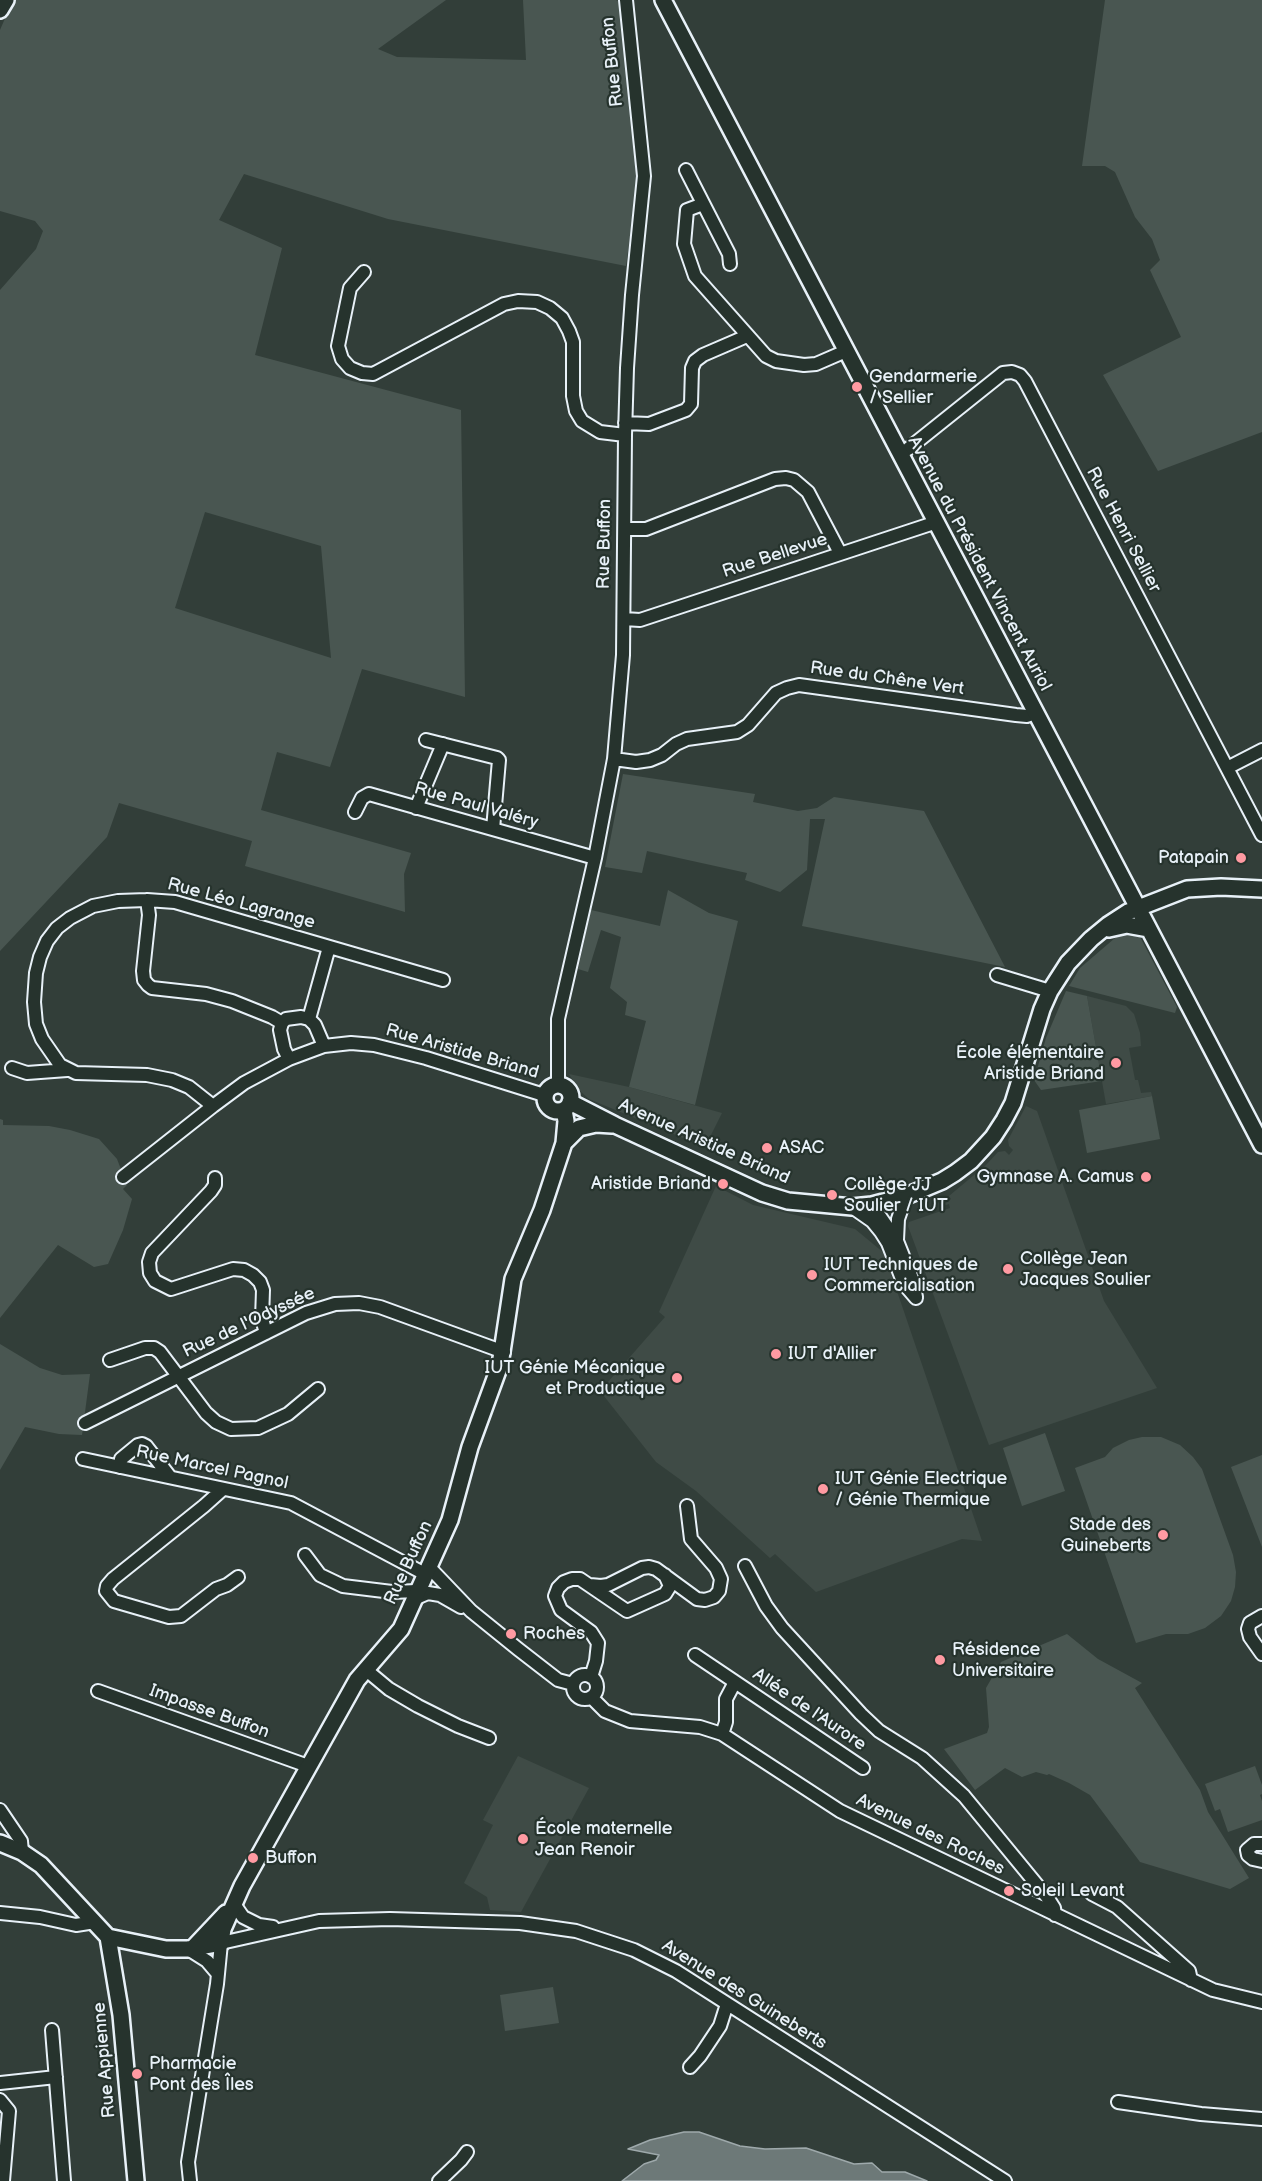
<!DOCTYPE html>
<meta charset="utf-8">
<style>
body{margin:0}
canvas{display:block;background:#323e39}
</style>
<canvas width="1262" height="2181"></canvas>
<script>
const ctx = document.querySelector('canvas').getContext('2d');
ctx.lineJoin = 'round';
function fill(path, color) { ctx.fillStyle = color; ctx.fill(path, 'evenodd'); }
const poly = rows => new Path2D(rows.map(r => 'M' + r).join(''));
function trace(path, color, width, dash) { ctx.strokeStyle = color; ctx.lineWidth = width; ctx.lineCap = dash ? 'butt' : 'round'; ctx.setLineDash(dash || []); ctx.stroke(path); }
function drawText(font, color, halo, rows, align = 'center') {
  ctx.font = font + ' "Balsamiq Sans",sans-serif'; ctx.lineWidth = 4.5; ctx.setLineDash([]); ctx.textBaseline = 'middle'; ctx.strokeStyle = halo; ctx.fillStyle = color; for (const [text, x, y, turn = 0] of rows) {
    ctx.save(); ctx.translate(x, y); ctx.rotate((+turn || 0) * Math.PI / 180); ctx.textAlign = isNaN(turn) ? turn : align; if (halo) ctx.strokeText(text, 0, 0); ctx.fillText(text, 0, 0); ctx.restore();
  }
}
fill(poly([
 [1087,996,1126,1006,1134,1014,1140,1033,1141,1046,1129,1048,1135,1080,1138,1080,1141,1093,1151,1092,1152,1096,1106,1104],
 [569,1074,629,1087,722,1113,705,1147,589,1099,578,1089],
 [1026,1106,1037,1111,1104,1301,1157,1388,989,1445,908,1226,909,1222,950,1208,949,1204,940,1207,944,1200,947,1202,951,1199,949,1196,986,1165,998,1152,1005,1151,1009,1155,1013,1150,1009,1146,1008,1140],
 [716,1186,753,1205,855,1229,884,1253,982,1541,962,1539,816,1592,775,1554,770,1558,696,1491,656,1462,600,1391,665,1317,659,1312],
 [518,1756,589,1788,521,1912,490,1910,487,1897,464,1883,493,1825,483,1820]
]), '#3f4b46');
fill(poly([
 [13,0,446,0,378,49,397,57,526,60,523,0,616,0,620,2,638,178,626,266,388,219,244,174,219,220,282,248,255,355,461,410,465,697,362,669,330,767,277,752,261,810,411,853,404,874,405,912,245,866,252,841,119,803,107,837,0,951,0,290,36,249,43,231,35,221,0,211,0,30],
 [205,512,321,546,331,658,175,608],
 [1105,0,1262,0,1262,432,1158,471,1103,375,1181,337,1150,270,1160,260,1152,239,1135,217,1115,172,1105,166,1082,166],
 [623,774,755,794,753,802,798,811,817,808,834,797,924,811,1005,967,802,926,825,819,810,819,807,870,780,892,745,880,747,873,647,851,642,873,605,867],
 [668,890,709,913,738,921,695,1105,629,1087,646,1021,625,1015,627,1002,610,988,621,937,601,930,588,972,578,969,591,910,660,926],
 [1122,932,1135,936,1139,935,1177,1007,1175,1013,1069,986,1080,968],
 [1066,991,1087,996,1102,1081,1041,1090,1034,1080,1046,1038],
 [1152,1096,1160,1139,1087,1153,1079,1110],
 [0,1119,3,1120,3,1125,49,1126,70,1130,99,1139,117,1159,127,1185,123,1189,132,1199,123,1230,108,1264,94,1267,58,1245,0,1318],
 [0,1344,40,1368,62,1375,90,1374,82,1435,59,1434,25,1427,0,1470],
 [1045,1433,1065,1491,1022,1506,1003,1448],
 [1142,1437,1161,1437,1180,1445,1193,1457,1202,1469,1233,1555,1236,1572,1235,1587,1231,1601,1221,1616,1205,1628,1188,1634,1166,1634,1136,1643,1075,1468,1105,1457,1113,1448,1129,1440],
 [1262,1455,1262,1547,1231,1467],
 [1067,1634,1098,1659,1142,1683,1135,1688,1200,1790,1208,1812,1249,1878,1230,1889,1140,1862,1090,1795,1069,1783,1049,1774,1047,1775,1036,1772,1022,1777,1005,1768,975,1790,944,1749,987,1733,989,1727,986,1688,1001,1662],
 [1255,1766,1262,1785,1262,1794,1260,1795,1262,1801,1262,1820,1228,1832,1220,1809,1215,1811,1205,1784],
 [553,1987,559,2023,505,2031,500,1995]
]), '#495651');
const water = poly([
 [684,2132,699,2132,740,2146,765,2149,806,2148,854,2164,872,2163,882,2172,905,2172,927,2181,622,2181,644,2164,656,2160,659,2155,628,2149,650,2140,684,2132]
]);
fill(water, '#6d7978');
trace(water, '#9ea9ab', 1.5);
const minor = poly([
 [686,170,729,254,730,264],
 [703,204,687,210,684,244,695,276,766,356,776,361,804,365,816,364,846,351],
 [364,272,350,288,338,346,342,359,350,368,362,373,373,374,504,304,518,301,537,302,550,308,562,318,569,331,573,342,573,396,576,411,582,421,600,432,625,435],
 [625,423,649,424,686,410,691,404,692,368,695,361,703,355,747,336],
 [900,454,908,449,1003,373,1012,372,1020,375,1025,381,1262,835],
 [625,529,646,529,775,479,786,478,794,480,808,492,840,553],
 [624,619,640,620,937,522],
 [426,740,497,758,499,760,493,829],
 [614,759,636,762,650,760,662,755,676,744,687,739,737,732,748,725,776,693,787,688,799,685,1016,715,1027,716,1035,713],
 [1227,768,1262,750],
 [416,808,443,744],
 [355,812,362,798,369,794,595,858],
 [147,900,149,915,143,971,144,980,148,985,152,988,206,994,232,1001,272,1017,282,1023,286,1019,301,1017,309,1019,315,1025,324,1046],
 [997,975,1050,991],
 [309,1019,329,947],
 [282,1023,280,1030,284,1049,289,1059],
 [12,1068,27,1073,67,1070],
 [558,1084,558,1019,595,858,614,759,623,655,625,435,627,368,632,295,644,176,626,0],
 [213,1106,189,1087,172,1080,147,1075,76,1073,60,1065,42,1039,36,1024,34,1002,36,973,40,957,47,941,57,928,70,918,93,906,118,901,147,900,175,902,443,980],
 [123,1177,213,1106,244,1083,289,1059,324,1046,351,1043,374,1045,426,1058,544,1095],
 [215,1178,215,1185,211,1191,152,1253,149,1262,150,1273,155,1281,171,1289,233,1269,244,1270,253,1275,260,1282,263,1290,262,1319,266,1333],
 [872,1205,897,1241,913,1281,916,1297],
 [852,1207,872,1221,881,1232,888,1243,904,1284,916,1298],
 [897,1240,898,1219,906,1196],
 [110,1360,145,1348,154,1348,160,1352,206,1413,216,1422,231,1429,258,1428,288,1414,318,1389],
 [85,1423,306,1313,335,1304,359,1303,380,1307,504,1352],
 [83,1459,291,1503,425,1574],
 [120,1467,121,1459,138,1445,142,1444,146,1446,170,1477],
 [223,1489,204,1506,113,1579,107,1586,106,1591,114,1601,169,1617,181,1616,216,1589,227,1585,238,1577],
 [305,1555,320,1575,343,1586,392,1592,417,1591],
 [428,1566,471,1611,518,1649,558,1680,573,1684],
 [745,1566,766,1606,782,1628,861,1714,879,1731,922,1758,964,1796,1047,1897,1054,1908,1055,1915],
 [590,1585,601,1586,608,1585,642,1568,649,1567,656,1569,697,1599,705,1600,714,1597,719,1591,721,1579,716,1568,691,1539,687,1506],
 [414,1599,428,1593,440,1595,461,1607],
 [1262,1616,1250,1623,1248,1629,1250,1637,1262,1654],
 [695,1655,863,1768],
 [365,1669,389,1689,418,1706,458,1726,489,1738],
 '573 1687a12 12 0 1 1 24 0a12 12 0 1 1-24 0Z',
 [591,1677,596,1661,598,1643,591,1632,561,1610,555,1596,558,1588,564,1582,572,1579,580,1579,627,1611,665,1594,670,1586,665,1575],
 [98,1691,308,1766],
 [591,1697,605,1711,630,1721,700,1727,722,1734,840,1811,1213,1990,1262,2002],
 [722,1734,726,1722,726,1699,735,1682],
 [0,1810,21,1841,22,1852],
 [1262,1844,1254,1844,1247,1850,1248,1855,1253,1859,1262,1861],
 [1092,1894,1117,1907,1189,1971,1191,1980],
 [234,1904,243,1917,259,1925,273,1927],
 [0,1913,40,1917,76,1925,95,1922],
 [188,1949,207,1961,218,1974],
 [52,2030,64,2181],
 [690,2067,700,2056,720,2026,727,2004],
 [0,2083,56,2077],
 [0,2100,9,2111,3,2181],
 [1118,2102,1201,2114,1262,2119],
 [190,2181,188,2162,217,1984,221,1943,319,1921,390,1919,520,1923,576,1931,634,1950,676,1971,1005,2181],
 [439,2181,461,2160,467,2152]
]);
const major = poly([
 [663,0,1262,1145],
 [0,10,6,0],
 [1109,929,1127,925,1149,929],
 '545 1098a13 13 0 1 1 26 0a13 13 0 1 1-26 0Z',
 [570,1102,615,1125,762,1193,788,1201,852,1207,872,1205,906,1196,942,1181,955,1173,971,1161,993,1137,1004,1120,1013,1103,1042,1009,1050,991,1068,963,1091,939,1108,925,1128,912,1187,889,1221,887,1262,889],
 [564,1143,579,1128,596,1124,612,1125],
 [0,1843,22,1852,41,1865,108,1937],
 [108,1937,166,1949,188,1949,221,1943,223,1929,242,1886,357,1680,401,1629,450,1520,470,1447,500,1365,513,1279,542,1210,564,1143,566,1121,564,1110],
 [108,1937,121,2015,136,2181],
 [193,1948,226,1913]
]);
trace(minor, '#e8f1f8', 16);
trace(major, '#e8f1f8', 20);
trace(minor, '#26332d', 12);
trace(major, '#26332d', 15);
for (const [x, y, r, color] of [
 [857,387,6,"#ff9aa2"],
 [1241,858,6,"#ff9aa2"],
 [1116,1063,6,"#ff9aa2"],
 [767,1148,6,"#ff9aa2"],
 [1146,1177,6,"#ff9aa2"],
 [723,1184,6,"#ff9aa2"],
 [832,1195,6,"#ff9aa2"],
 [1008,1269,6,"#ff9aa2"],
 [812,1275,6,"#ff9aa2"],
 [776,1354,6,"#ff9aa2"],
 [677,1378,6,"#ff9aa2"],
 [823,1489,6,"#ff9aa2"],
 [1163,1535,6,"#ff9aa2"],
 [511,1634,6,"#ff9aa2"],
 [940,1660,6,"#ff9aa2"],
 [523,1839,6,"#ff9aa2"],
 [253,1858,6,"#ff9aa2"],
 [1009,1891,6,"#ff9aa2"],
 [137,2074,6,"#ff9aa2"]
]) { const dot = new Path2D(); dot.arc(x, y, r, 0, 2 * Math.PI); ctx.fillStyle = color; ctx.fill(dot); trace(dot, '#26332d', 2); }
drawText('18px', '#e8f1f8', '#26332d', [
 ["Rue Buffon",613,62,-96],
 ["Rue Henri Sellier",1123,530,62],
 ["Rue Buffon",605,544,-89],
 ["Rue Bellevue",775,556,-18],
 ["Avenue du Président Vincent Auriol",979,564,62],
 ["Rue du Chêne Vert",887,679,8],
 ["Rue Paul Valéry",476,806,16],
 ["Rue Léo Lagrange",241,904,15],
 ["Rue Aristide Briand",462,1052,16],
 ["Avenue Aristide Briand",704,1142,24],
 ["Rue de l'Odyssée",249,1323,-25],
 ["Rue Marcel Pagnol",212,1468,12],
 ["Rue Buffon",409,1563,-65],
 ["Allée de l'Aurore",809,1710,34],
 ["Impasse Buffon",209,1712,20],
 ["Avenue des Roches",930,1835,26],
 ["Avenue des Guineberts",744,1995,32],
 ["Rue Appienne",105,2060,-95]
]);
drawText('18px', '#e8f1f8', '#26332d', [
 ["Gendarmerie",869,377],
 ["/ Sellier",869,398],
 ["Patapain",1229,858,"right"],
 ["École élémentaire",1104,1053,"right"],
 ["Aristide Briand",1104,1074,"right"],
 ["ASAC",779,1148],
 ["Gymnase A. Camus",1134,1177,"right"],
 ["Aristide Briand",711,1184,"right"],
 ["Collège JJ",844,1185],
 ["Soulier / IUT",844,1206],
 ["Collège Jean",1020,1259],
 ["Jacques Soulier",1020,1280],
 ["IUT Techniques de",824,1265],
 ["Commercialisation",824,1286],
 ["IUT d'Allier",788,1354],
 ["IUT Génie Mécanique",665,1368,"right"],
 ["et Productique",665,1389,"right"],
 ["IUT Génie Electrique",835,1479],
 ["/ Génie Thermique",835,1500],
 ["Stade des",1151,1525,"right"],
 ["Guineberts",1151,1546,"right"],
 ["Roches",523,1634],
 ["Résidence",952,1650],
 ["Universitaire",952,1671],
 ["École maternelle",535,1829],
 ["Jean Renoir",535,1850],
 ["Buffon",265,1858],
 ["Soleil Levant",1021,1891],
 ["Pharmacie",149,2064],
 ["Pont des Îles",149,2085]
], 'left');
</script>
